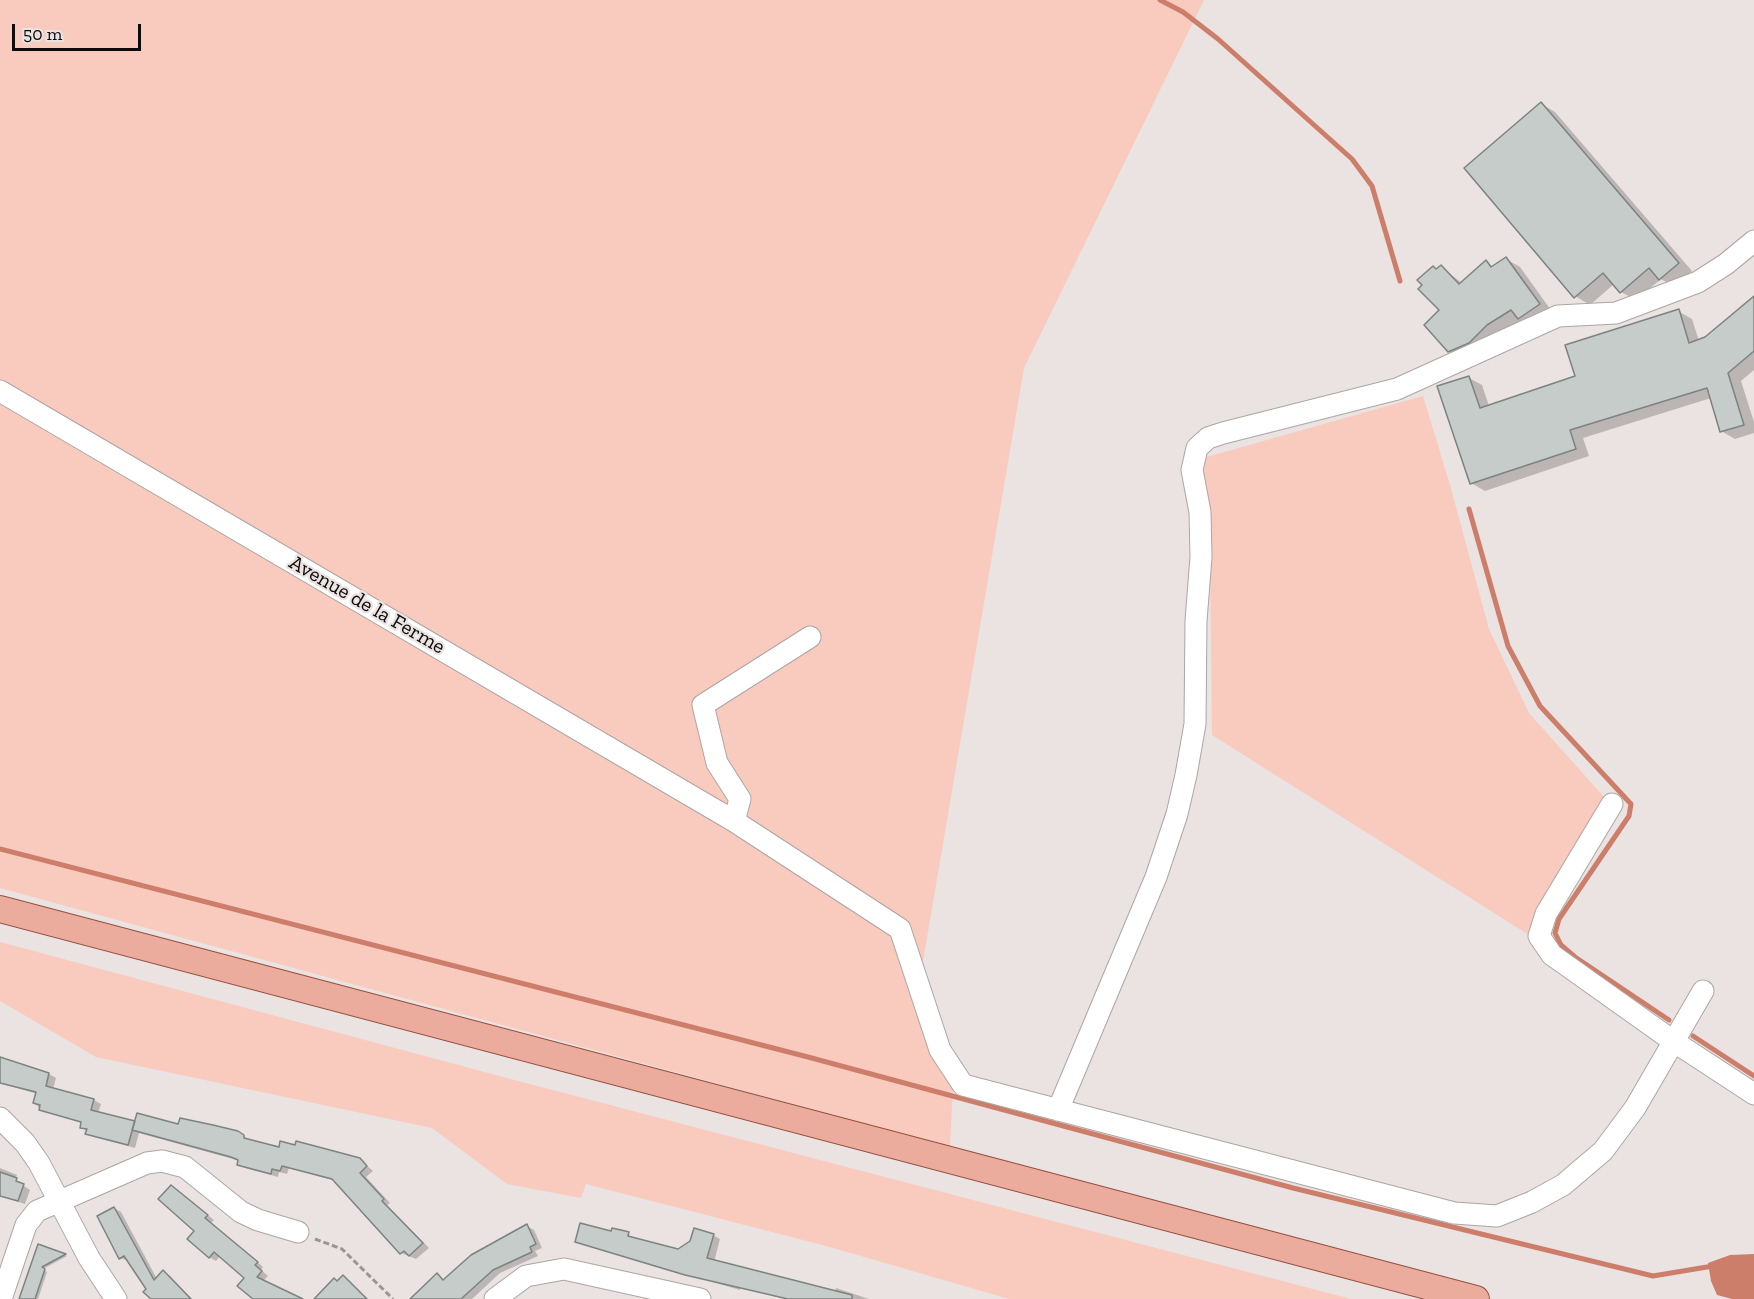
<!DOCTYPE html>
<style>
body{margin:0}
#map{position:relative;width:1754px;height:1299px;overflow:hidden;background:#eae3e1;font-family:"Zilla Slab",serif}
canvas{display:block}
.scale{position:absolute;left:12px;top:24px;width:129px;height:27px;box-sizing:border-box;border:3px solid #0d0b0b;border-top:0;padding-left:8px;font-size:18px;line-height:21px;white-space:nowrap;color:#0d0b0b;-webkit-text-stroke:4px #eae3e1;paint-order:stroke}
</style>
<div id="map">
<canvas width="1754" height="1299"></canvas>
<div class="scale">50 m</div>
</div>
<script>
const ctx = document.querySelector('canvas').getContext('2d');
ctx.lineJoin = 'round';
function fill(path, color) { ctx.fillStyle = color; ctx.fill(path, 'evenodd'); }
const poly = rows => new Path2D(rows.map(r => 'M' + r).join(''));
function trace(path, color, width, dash) { ctx.strokeStyle = color; ctx.lineWidth = width; ctx.lineCap = dash ? 'butt' : 'round'; ctx.setLineDash(dash || []); ctx.stroke(path); }
function drawText(font, color, halo, rows, align = 'center') {
  ctx.font = font + ' "Zilla Slab",serif'; ctx.lineWidth = 4.5; ctx.setLineDash([]); ctx.textBaseline = 'middle'; ctx.strokeStyle = halo; ctx.fillStyle = color; for (const [text, x, y, turn = 0] of rows) {
    ctx.save(); ctx.translate(x, y); ctx.rotate((+turn || 0) * Math.PI / 180); ctx.textAlign = isNaN(turn) ? turn : align; if (halo) ctx.strokeText(text, 0, 0); ctx.fillText(text, 0, 0); ctx.restore();
  }
}
fill(poly([
 [0,0,1204,0,1024,368,922,967,954,1065,950,1147,0,888],
 [1423,396,1450,485,1489,629,1529,713,1612,806,1529,935,1212,735,1210,560,1203,458],
 [0,942,503,1077,1351,1299,1009,1299,830,1247,586,1184,581,1198,507,1184,432,1128,96,1057,0,1001]
]), '#f9cabe');
fill(poly([
 [1754,1254,1754,1299,1732,1299,1717,1295,1711,1281,1708,1263,1730,1255]
]), '#cd7e6b');
fill(poly([
 [1541,104,1555,112,1692,271,1675,287,1661,279,1636,300,1621,292,1614,284,1590,305,1575,296],
 [1506,259,1520,267,1553,313,1534,326,1522,320,1463,359,1449,351,1441,311,1438,270,1441,267,1462,283,1486,262,1494,267],
 [1754,298,1754,370,1741,381,1754,422,1754,433,1735,439,1721,431,1711,398,1583,438,1589,456,1485,491,1471,483,1469,378,1482,385,1489,406,1577,377,1678,311,1692,319,1699,341,1706,339],
 [0,1059,49,1074,56,1078,53,1089,94,1100,101,1104,98,1113,134,1123,238,1133,250,1140,280,1149,359,1159,373,1171,366,1177,390,1203,387,1205,429,1248,416,1259,401,1253,336,1181,289,1168,287,1174,279,1172,278,1177,245,1168,239,1164,240,1161,139,1133,135,1148,94,1137,81,1127,82,1123,41,1109,34,1103,37,1094,0,1083],
 [0,1168,17,1175,15,1180,30,1190,25,1204,0,1196],
 [178,1191,214,1220,211,1223,263,1267,261,1270,268,1276,263,1281,299,1299,255,1299,246,1278,220,1256,216,1261,209,1257],
 [114,1208,121,1212,157,1279,164,1272,170,1276,192,1299,154,1299,129,1261,120,1258],
 [527,1226,534,1230,542,1248,535,1251,538,1256,500,1273,472,1299,418,1299,437,1275,445,1280],
 [620,1231,635,1239,678,1250,713,1235,720,1239,714,1262,835,1292,836,1288,869,1299,785,1299,740,1287,740,1290,576,1242],
 [39,1245,67,1256,43,1269,47,1272,38,1299,28,1299],
 [343,1277,368,1299,317,1299,338,1282]
]), '#0003');
trace(poly([
 [1160,0,1183,12,1218,39,1352,159,1372,186,1400,281],
 [1469,509,1508,646,1540,706,1631,804,1629,816,1559,919,1555,933,1561,945,1575,957,1669,1020],
 [0,849,808,1057,1293,1188,1653,1276,1713,1266],
 [1693,1036,1754,1076]
]), '#cd7e6b', 5);
const building = poly([
 [1541,102,1679,263,1659,280,1649,268,1620,293,1603,273,1574,298,1464,168,1541,102],
 [1506,257,1540,304,1518,319,1511,310,1487,325,1469,343,1448,352,1424,325,1439,310,1418,289,1422,285,1417,280,1433,266,1436,269,1441,265,1459,284,1486,260,1491,267,1506,257],
 [1754,296,1754,351,1728,373,1744,425,1720,432,1707,388,1570,430,1576,449,1470,484,1437,386,1469,376,1480,408,1575,376,1565,345,1679,309,1689,343,1705,337,1754,296],
 [0,1057,49,1073,46,1086,94,1099,91,1110,135,1121,128,1145,85,1134,87,1129,80,1128,81,1122,39,1110,40,1105,33,1103,36,1092,0,1083,0,1057],
 [137,1113,178,1124,180,1118,213,1125,238,1131,244,1135,244,1138,279,1147,280,1141,295,1145,296,1141,360,1158,367,1166,360,1173,384,1199,382,1201,423,1243,409,1256,404,1251,400,1254,332,1179,282,1166,280,1171,272,1169,271,1174,237,1165,238,1160,231,1157,132,1130,137,1113],
 [0,1172,17,1178,16,1181,24,1184,18,1201,0,1196,0,1172],
 [171,1185,208,1215,205,1218,258,1262,255,1265,262,1271,257,1277,303,1299,253,1299,237,1286,244,1278,214,1252,209,1258,187,1239,194,1231,158,1199,171,1185],
 [114,1207,154,1280,163,1270,191,1299,151,1299,143,1292,146,1289,124,1256,119,1259,97,1216,114,1207],
 [580,1223,611,1231,612,1228,621,1230,629,1232,628,1236,678,1249,690,1241,694,1228,714,1234,707,1258,852,1295,852,1299,788,1299,685,1275,575,1242,580,1223],
 [527,1224,536,1244,530,1247,532,1252,493,1270,461,1299,410,1299,437,1273,443,1280,471,1255,527,1224],
 [38,1244,66,1254,42,1267,45,1269,35,1299,19,1299,38,1244],
 [343,1275,367,1299,314,1299,334,1278,337,1281,343,1275]
]);
fill(building, '#c5ccca');
trace(building, '#7c8381', 1.5);
const minor = poly([
 [0,391,734,821,900,929,940,1050,963,1085,1454,1213,1497,1216,1532,1202,1563,1185,1603,1151,1635,1108,1703,991],
 [1612,804,1546,914,1539,936,1552,955,1673,1041,1754,1094],
 [734,821,740,799,717,763,703,705,810,637],
 [1058,1110,1156,877,1177,814,1186,775,1195,724,1196,621,1201,557,1200,512,1192,470,1197,448,1208,438,1223,433,1397,389,1558,316,1616,313,1698,282,1726,264,1754,241],
 [0,1118,25,1143,39,1163,89,1258,116,1299],
 [1,1299,26,1225,37,1211,147,1163,162,1161,185,1167,241,1212,258,1220,298,1232],
 [495,1299,526,1276,564,1269,700,1299]
]);
const major = poly([
 [0,909,1476,1299]
]);
trace(minor, '#aca6a4', 23);
trace(major, '#944f3f', 28);
trace(poly([
 [315,1239,342,1249,393,1299]
]), '#9b9695', 3, [6, 3]);
trace(minor, '#fff', 21);
trace(major, '#ebac9d', 26);
drawText('21px', '#0d0b0b', '#eae3e1', [
 ["Avenue de la Ferme",367,605,30]
]);
</script>
